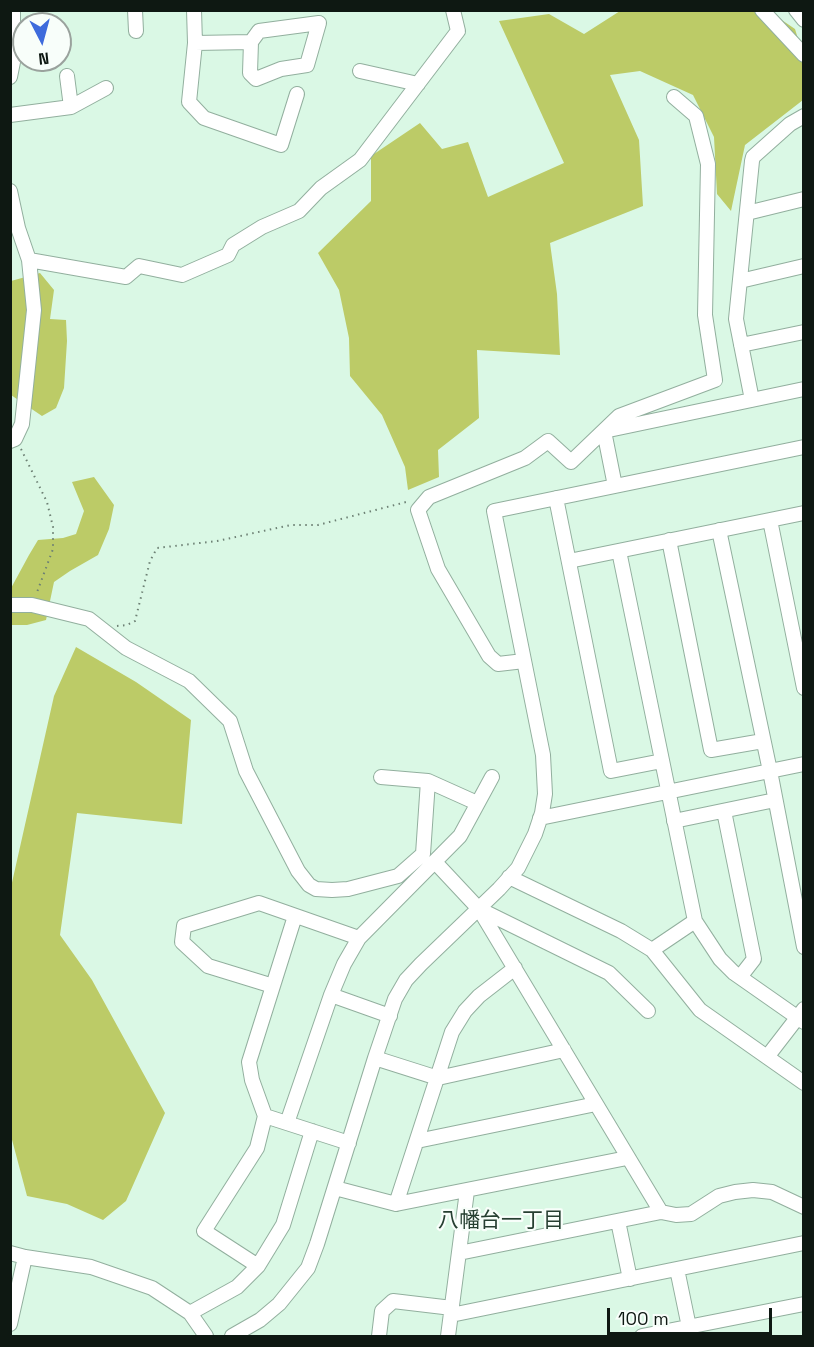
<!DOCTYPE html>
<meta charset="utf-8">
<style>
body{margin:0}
#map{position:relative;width:814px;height:1347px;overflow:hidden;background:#daf8e5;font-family:"Space Grotesk",sans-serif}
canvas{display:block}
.frame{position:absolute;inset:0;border:12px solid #0e1812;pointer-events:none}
.north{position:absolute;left:12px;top:12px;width:60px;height:60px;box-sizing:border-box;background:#f8fefa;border:2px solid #9aa29d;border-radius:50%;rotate:174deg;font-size:16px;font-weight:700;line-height:24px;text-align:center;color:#0e1812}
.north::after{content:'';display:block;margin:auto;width:21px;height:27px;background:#3e6bdc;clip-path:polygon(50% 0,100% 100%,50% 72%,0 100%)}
.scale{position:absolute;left:607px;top:1308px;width:165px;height:27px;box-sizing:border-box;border:3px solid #0e1812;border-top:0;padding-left:8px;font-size:18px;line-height:21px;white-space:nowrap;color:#0e1812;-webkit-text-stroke:4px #f8fefa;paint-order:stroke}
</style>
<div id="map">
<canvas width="814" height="1347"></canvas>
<div class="frame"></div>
<div class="north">N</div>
<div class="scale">100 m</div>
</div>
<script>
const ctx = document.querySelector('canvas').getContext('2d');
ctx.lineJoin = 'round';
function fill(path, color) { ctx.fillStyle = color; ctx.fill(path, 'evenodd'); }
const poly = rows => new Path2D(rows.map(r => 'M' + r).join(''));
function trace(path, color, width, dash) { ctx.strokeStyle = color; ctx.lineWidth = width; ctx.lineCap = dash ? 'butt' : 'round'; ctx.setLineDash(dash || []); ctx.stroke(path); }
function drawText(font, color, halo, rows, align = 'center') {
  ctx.font = font + ' "Space Grotesk","Noto Sans JP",sans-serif'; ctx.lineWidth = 4.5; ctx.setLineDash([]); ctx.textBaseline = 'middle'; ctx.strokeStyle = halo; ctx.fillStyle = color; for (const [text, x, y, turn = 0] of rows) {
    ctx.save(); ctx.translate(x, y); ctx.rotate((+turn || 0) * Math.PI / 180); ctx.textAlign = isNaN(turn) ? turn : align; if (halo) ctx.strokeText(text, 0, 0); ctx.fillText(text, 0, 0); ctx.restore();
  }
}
fill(poly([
 [767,10,795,29,803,55,803,100,745,145,731,211,717,194,714,137,693,95,640,71,610,75,639,140,643,206,550,243,557,294,560,355,477,350,479,418,438,450,439,477,408,490,405,467,382,415,350,376,349,338,339,290,318,253,371,201,371,156,420,123,442,149,468,142,488,197,564,163,499,21,549,14,584,34,620,11],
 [40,273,54,290,50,319,66,320,67,341,64,388,56,408,42,416,11,395,11,281],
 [94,477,114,505,109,529,98,555,70,571,54,582,46,620,27,625,11,625,10,590,29,555,38,540,63,538,76,534,84,511,72,482],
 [76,647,136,682,191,720,182,824,77,813,60,935,92,980,165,1113,126,1201,103,1220,67,1204,27,1196,11,1136,11,887,54,696]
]), '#bccb67');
const minor = poly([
 [135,10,136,31],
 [194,10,195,43,189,102,204,118,281,145,297,94],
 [762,10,804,55],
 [796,10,804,20],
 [319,23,307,65,281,69,256,79,250,73,251,42,259,31,319,23],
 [195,43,251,42],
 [360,71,418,84],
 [67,76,71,107],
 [10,77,13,62,13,10],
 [10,115,71,107,106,88],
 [10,191,18,228,29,260,34,310,22,424,15,439,10,441],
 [747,213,804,199],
 [29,260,126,277,139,266,182,275,228,255,233,245,262,227,299,211,321,188,360,160,458,31,453,10],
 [740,281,804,266],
 [741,345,804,332],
 [752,400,736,319,752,161,753,157,790,124,804,116],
 [604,431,804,389],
 [604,431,615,486],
 [556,498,611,771,662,761],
 [770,520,804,688],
 [719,530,770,771,804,947],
 [669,540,711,750,763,741],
 [619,551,695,921,720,959,734,973,804,1022],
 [569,561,804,513],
 [10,605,32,605,89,619,126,648,189,681,230,721,246,771,298,871,309,885,316,889,332,890,348,889,398,876,423,854,428,781],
 [524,661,498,664,489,656,438,569,418,510,429,497,525,458,548,441,571,462,619,416,715,380,705,315,708,164,696,116,674,97],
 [381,777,428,781,477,803],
 [724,811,754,959,740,977],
 [540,818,804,764],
 [674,821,775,800],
 [435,862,479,909,661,1212],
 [509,877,621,931,652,950,700,1010,804,1083],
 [479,909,609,973,648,1011],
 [295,916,249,1062,252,1080,265,1116,349,1143],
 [652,950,695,921],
 [273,986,208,966,182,942,184,926,259,903,359,938],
 [331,995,390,1016],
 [767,1057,804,1009],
 [375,1058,438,1078,564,1050],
 [287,1123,331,995,344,964,359,938,460,836,492,777],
 [417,1141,596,1104],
 [335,1188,396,1204,627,1158],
 [396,1204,452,1032,465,1011,479,996,515,968],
 [618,1221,630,1279],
 [10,1253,25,1257,91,1267,152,1288,190,1313,206,1336],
 [459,1253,661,1212,676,1215,691,1214,719,1196,735,1192,753,1190,772,1192,804,1207],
 [258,1266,204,1231,257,1148,265,1116],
 [677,1269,689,1327],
 [190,1313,237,1287,258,1266,283,1225,312,1131],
 [451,1315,804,1243],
 [10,1324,25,1257],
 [232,1336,260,1320,279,1304,308,1268,317,1244,375,1058,395,999,406,980,421,964,499,889,518,868,535,834,542,813,545,794,543,755,494,511,804,447],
 [379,1336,382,1311,393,1301,452,1308],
 [448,1336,467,1191],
 [642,1336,804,1304]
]);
trace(minor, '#92af9e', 16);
trace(poly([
 [21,449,47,502,53,527,53,549,36,595],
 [117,626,127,625,135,621,150,561,157,548,217,541,291,525,318,525,410,501]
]), '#6d8074', 2, [1.5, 4.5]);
trace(minor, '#fff', 14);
drawText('21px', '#263f31', '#f8fefa', [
 ["八幡台一丁目",501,1221]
]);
</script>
